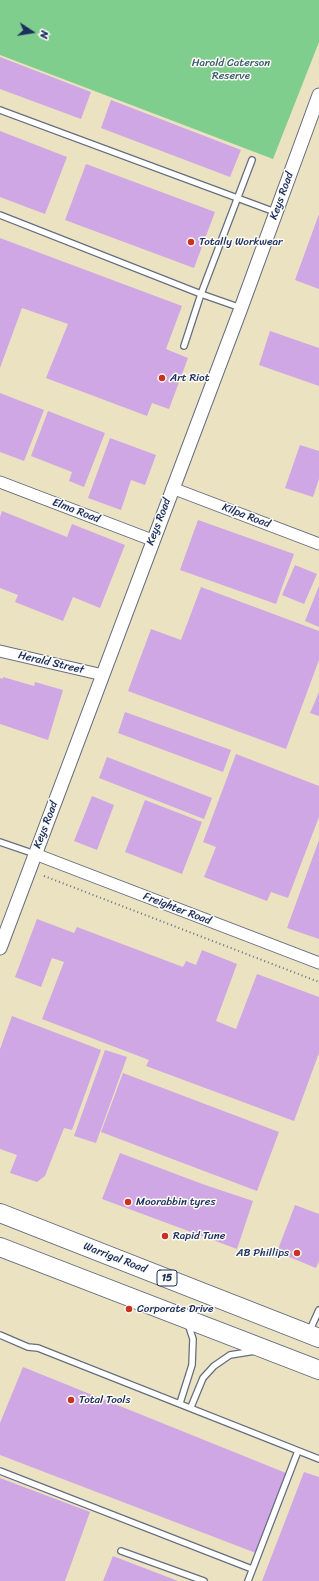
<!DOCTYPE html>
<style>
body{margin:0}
#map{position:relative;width:319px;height:1581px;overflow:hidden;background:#ebe2c1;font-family:Sriracha,sans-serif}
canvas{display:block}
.north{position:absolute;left:12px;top:12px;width:40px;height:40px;-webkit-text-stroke:3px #fdfcf7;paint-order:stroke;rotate:102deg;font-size:11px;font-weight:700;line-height:16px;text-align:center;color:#1b2f5e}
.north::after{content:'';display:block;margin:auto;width:14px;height:18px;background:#1b2f5e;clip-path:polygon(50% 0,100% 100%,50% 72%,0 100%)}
</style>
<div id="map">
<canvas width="319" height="1581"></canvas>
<div class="north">N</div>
</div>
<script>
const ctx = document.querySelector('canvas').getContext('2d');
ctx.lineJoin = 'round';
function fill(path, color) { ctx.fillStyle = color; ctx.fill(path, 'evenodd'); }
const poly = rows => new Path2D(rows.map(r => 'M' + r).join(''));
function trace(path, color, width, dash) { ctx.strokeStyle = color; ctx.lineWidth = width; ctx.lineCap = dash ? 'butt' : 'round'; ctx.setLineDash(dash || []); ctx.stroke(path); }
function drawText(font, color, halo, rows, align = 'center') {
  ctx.font = font + ' Sriracha,sans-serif'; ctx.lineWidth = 3; ctx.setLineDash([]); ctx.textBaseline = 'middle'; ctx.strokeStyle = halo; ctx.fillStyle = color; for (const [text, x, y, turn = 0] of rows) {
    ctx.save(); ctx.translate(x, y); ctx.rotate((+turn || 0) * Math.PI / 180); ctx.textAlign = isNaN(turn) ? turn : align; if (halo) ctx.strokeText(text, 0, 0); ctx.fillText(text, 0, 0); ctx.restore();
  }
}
fill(poly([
 [0,0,319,0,319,42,273,159,0,55]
]), '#80ce8d');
fill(poly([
 [0,57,91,92,81,119,0,89],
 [111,100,241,150,230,177,101,128],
 [0,131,67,157,45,214,0,197],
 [86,164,215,212,194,268,65,220],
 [319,214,319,289,295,280],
 [0,238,182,306,166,349,188,358,169,409,152,403,147,416,46,378,68,324,22,308,0,368],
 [270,331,319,348,319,386,259,365],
 [0,393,44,410,24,461,0,452],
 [48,411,105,433,84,487,69,481,72,472,31,456],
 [110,438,156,455,145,485,131,480,121,510,88,498],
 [300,445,319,451,319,479,313,497,285,488],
 [2,511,67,537,72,524,125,545,100,608,73,597,63,621,15,602,18,595,0,588,0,517],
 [198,520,294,554,276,604,180,570],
 [295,565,317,574,304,604,282,595],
 [319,586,319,627,305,621],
 [201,587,319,631,319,660,286,749,128,691,151,629,181,640],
 [3,677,34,686,35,682,63,690,48,740,0,724,0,678,3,679],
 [319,692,319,716,310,713],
 [125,712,231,750,223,772,118,733],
 [236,754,319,786,319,817,288,898,271,892,267,901,204,877,216,847,203,842],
 [107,757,212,798,204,819,99,778],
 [92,796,114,805,97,850,74,841],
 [145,800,202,822,182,874,125,852],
 [319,840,319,939,287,928],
 [37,919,74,933,77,927,183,967,186,961,196,965,202,950,237,964,216,1021,236,1029,257,974,319,997,319,1053,294,1121,146,1066,149,1060,42,1019,64,962,52,958,41,987,15,977],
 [12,1016,101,1050,72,1130,64,1128,45,1176,37,1182,10,1173,17,1155,0,1149,0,1049],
 [105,1050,127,1057,96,1143,74,1136],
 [123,1073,279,1132,257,1191,101,1132],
 [120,1153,205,1185,253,1201,237,1249,102,1199],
 [295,1205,319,1214,319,1261,316,1268,277,1252],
 [23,1367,286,1473,256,1553,0,1455,0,1423],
 [304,1472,319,1477,319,1581,262,1581],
 [0,1478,90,1512,65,1581,0,1581],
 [113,1556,178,1581,103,1581]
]), '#cfa7e4');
const service = poly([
 [0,110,275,212],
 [0,215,201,294,184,346],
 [241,308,201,294,252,160],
 [0,842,35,854],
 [309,1332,319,1310],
 [0,1335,28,1347,38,1348,319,1459],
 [180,1403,192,1365,193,1339,188,1324],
 [191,1407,203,1378,214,1366,230,1355,255,1351],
 [0,1471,252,1569],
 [121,1551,204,1581],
 [248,1581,298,1451]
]);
const minor = poly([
 [0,482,152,540],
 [172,488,319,544],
 [0,651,103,675],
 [35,854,319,963]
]);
const tertiary = poly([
 [0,948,241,308,319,95]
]);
const trunk = poly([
 [0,1213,319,1338],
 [0,1247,319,1370]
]);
trace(service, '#646e81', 8);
trace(minor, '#646e81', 13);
trace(tertiary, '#646e81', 15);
trace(trunk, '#646e81', 20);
trace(poly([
 [44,876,319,982]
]), '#646e81', 2, [1, 3]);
trace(service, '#fff', 5.5);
trace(minor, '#fff', 11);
trace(tertiary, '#fff', 13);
trace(trunk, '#fff', 18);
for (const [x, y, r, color] of [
 [191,242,4,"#c8321e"],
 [162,378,4,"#c8321e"],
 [128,1202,4,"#c8321e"],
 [165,1236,4,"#c8321e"],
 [297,1253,4,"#c8321e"],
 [129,1309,4,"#c8321e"],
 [71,1400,4,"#c8321e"]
]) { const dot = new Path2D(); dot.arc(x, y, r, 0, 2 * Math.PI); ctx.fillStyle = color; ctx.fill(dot); trace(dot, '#fdfcf7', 1.5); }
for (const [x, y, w] of [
 [167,1278,20]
]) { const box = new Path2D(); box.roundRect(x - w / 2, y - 8, w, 16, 3); ctx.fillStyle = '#fdfcf7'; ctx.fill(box); trace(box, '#1b2f5e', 1); }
drawText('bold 10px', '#1b2f5e', null, [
 ["15",167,1278]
]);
drawText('11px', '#395f6c', '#fdfcf7', [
 ["Harold Caterson",231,63],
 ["Reserve",231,76]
]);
drawText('11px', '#1b2f5e', '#fdfcf7', [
 ["Keys Road",282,196,-70],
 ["Elma Road",76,511,21],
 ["Kilpa Road",246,516,21],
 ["Keys Road",159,522,-69],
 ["Herald Street",51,663,13],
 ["Keys Road",46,825,-69],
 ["Freighter Road",177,909,21],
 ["Warrigal Road",115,1258,21]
]);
drawText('11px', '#1b2f5e', '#fdfcf7', [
 ["Totally Workwear",199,242],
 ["Art Riot",170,378],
 ["Moorabbin tyres",136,1202],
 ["Rapid Tune",173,1236],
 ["AB Phillips",289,1253,"right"],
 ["Corporate Drive",137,1309],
 ["Total Tools",79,1400]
], 'left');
</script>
